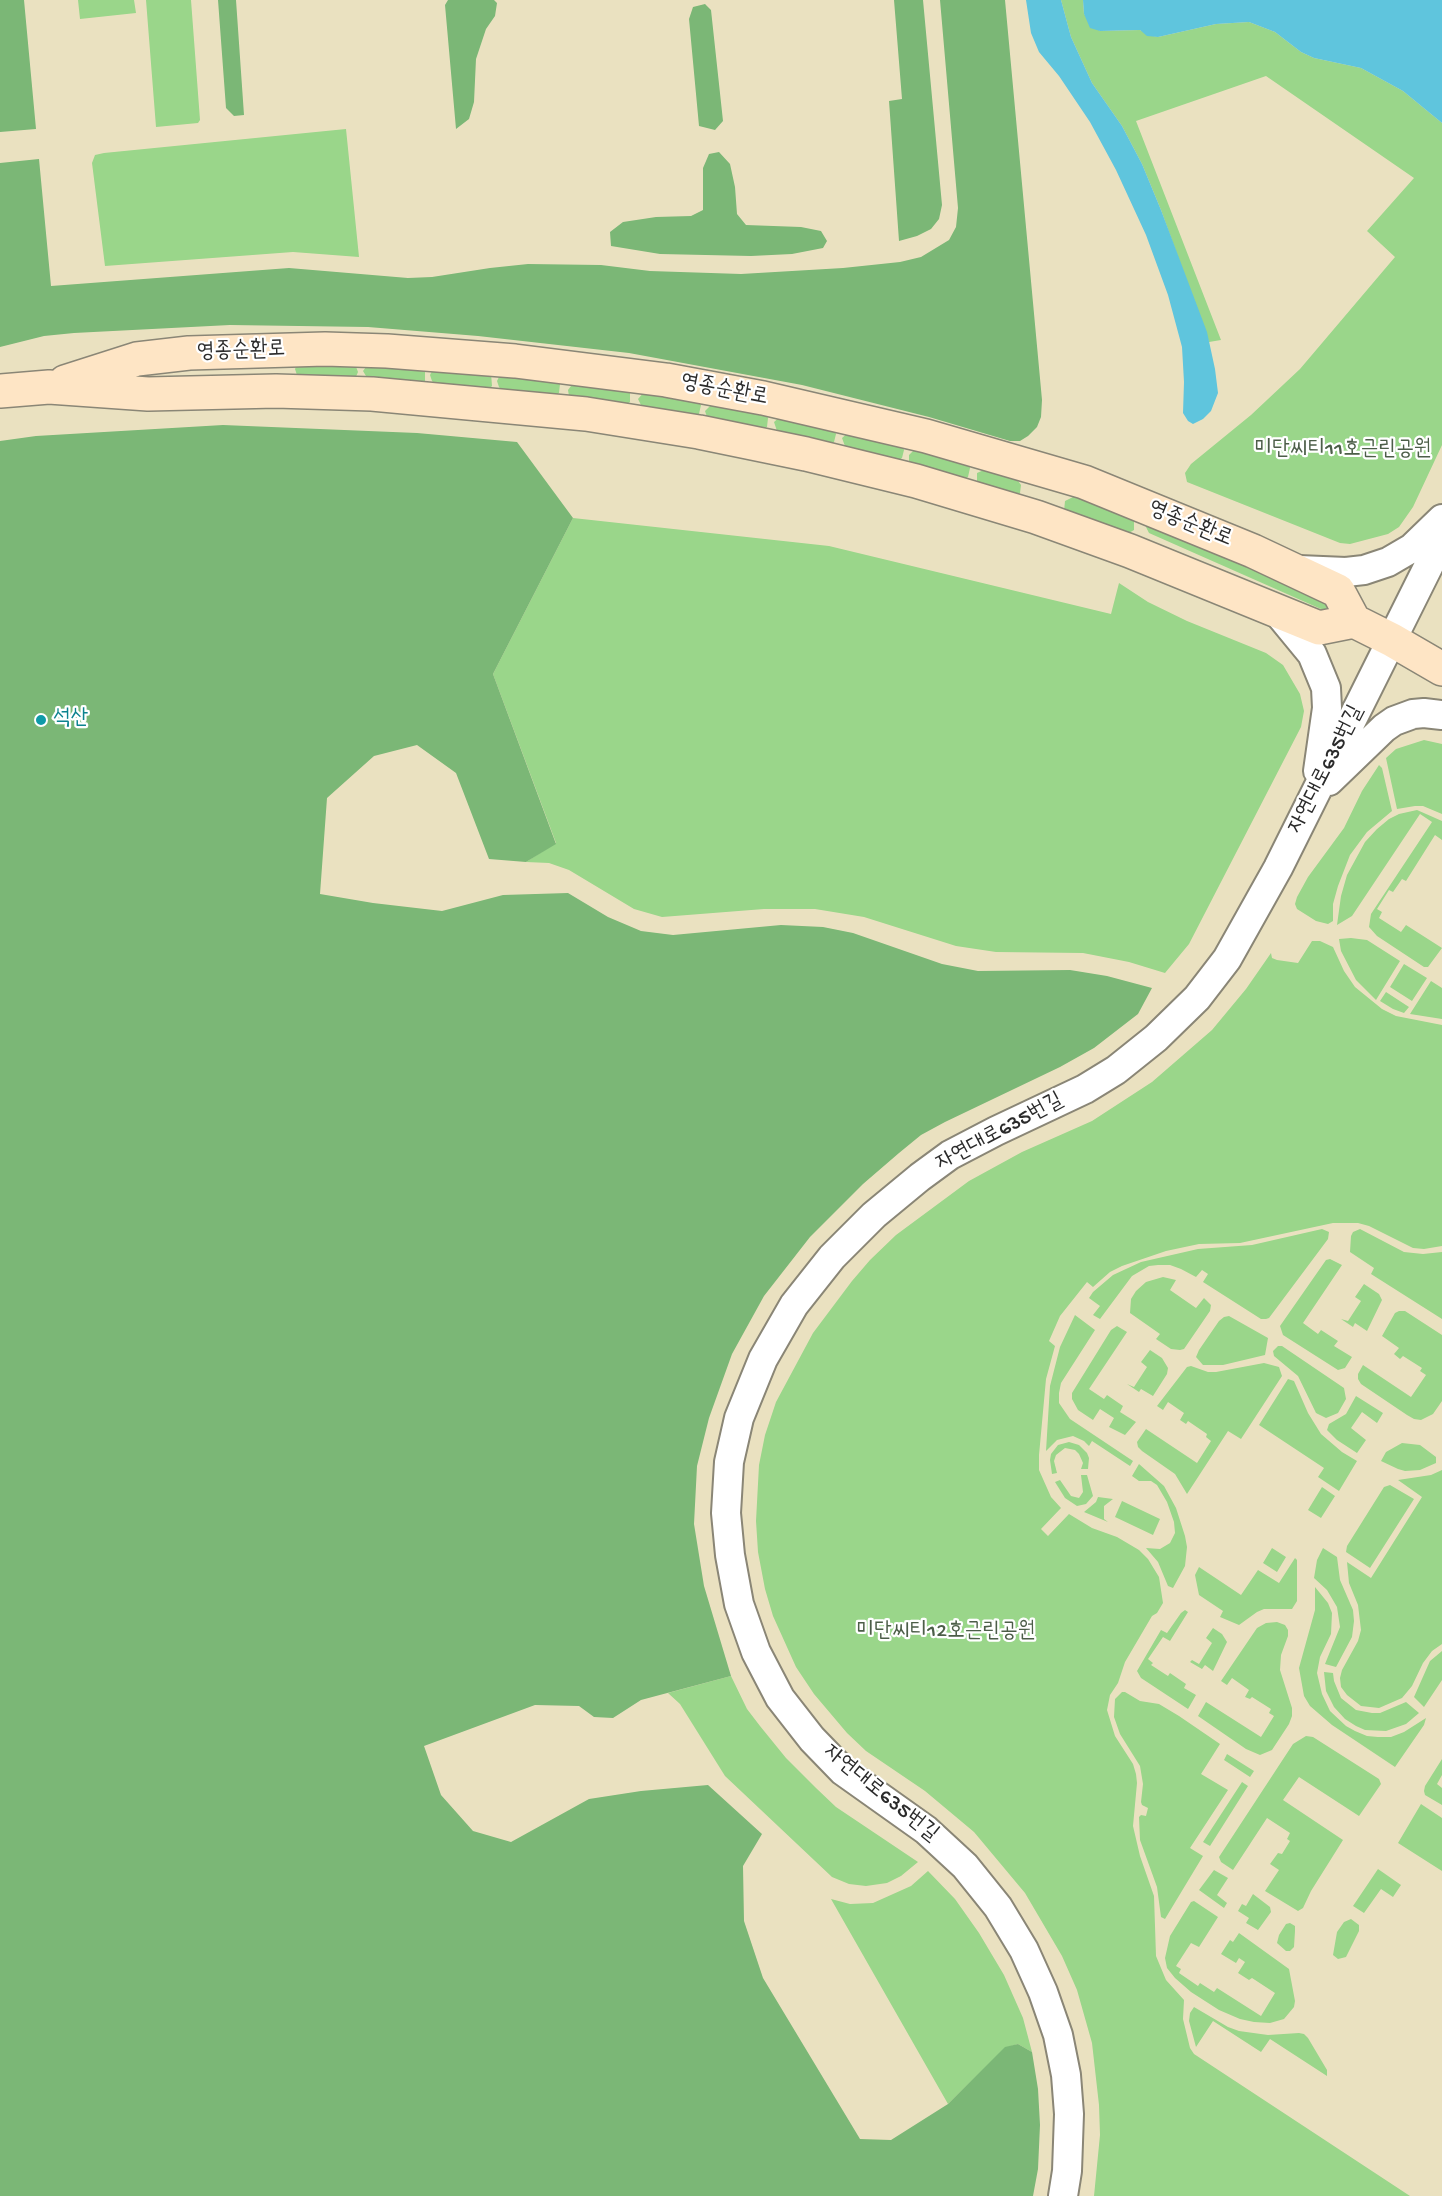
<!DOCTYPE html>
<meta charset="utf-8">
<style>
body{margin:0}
canvas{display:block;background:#eae1c0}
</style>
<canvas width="1442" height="2196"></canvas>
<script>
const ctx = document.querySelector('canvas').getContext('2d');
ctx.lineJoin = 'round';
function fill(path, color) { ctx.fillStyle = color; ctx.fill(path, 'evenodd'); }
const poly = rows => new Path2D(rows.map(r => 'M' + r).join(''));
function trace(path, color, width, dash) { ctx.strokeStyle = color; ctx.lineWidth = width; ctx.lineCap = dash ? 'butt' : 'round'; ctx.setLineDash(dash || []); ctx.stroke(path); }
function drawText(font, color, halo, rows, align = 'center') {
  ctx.font = font + ' "Gochi Hand","Poor Story",sans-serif'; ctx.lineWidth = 4.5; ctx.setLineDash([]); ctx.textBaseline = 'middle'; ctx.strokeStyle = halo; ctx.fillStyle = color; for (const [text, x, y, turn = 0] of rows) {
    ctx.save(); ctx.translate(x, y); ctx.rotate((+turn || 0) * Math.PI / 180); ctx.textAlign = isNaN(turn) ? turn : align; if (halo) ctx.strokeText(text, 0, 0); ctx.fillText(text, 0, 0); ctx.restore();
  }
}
fill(poly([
 [78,0,134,0,136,13,80,19],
 [146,0,191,0,200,120,198,123,156,127],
 [1061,0,1083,0,1084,14,1100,31,1140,30,1148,35,1158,37,1216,24,1249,22,1275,32,1301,52,1314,58,1361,68,1403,91,1442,123,1442,445,1413,507,1399,527,1388,534,1350,544,1340,543,1187,482,1185,473,1191,464,1251,415,1300,369,1395,257,1367,231,1414,178,1266,76,1136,121,1221,340,1209,342,1161,210,1142,164,1122,126,1092,83,1071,37],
 [346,129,359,257,293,252,105,266,92,163,95,155,104,153],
 [369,363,423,368,425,372,425,381,422,384,369,381,363,371],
 [355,364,358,372,355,379,297,375,295,369,297,365],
 [432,371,491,373,492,386,489,389,436,385,432,381,430,375],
 [504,374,558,380,560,384,559,393,556,395,503,392,499,387,497,381,499,377],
 [574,382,628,389,630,393,630,402,627,404,569,396,568,390],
 [645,391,699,401,701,405,699,414,696,416,643,409,638,399],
 [712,404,766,414,768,418,767,427,764,429,707,417,705,411],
 [781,416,834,429,836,434,834,442,831,444,778,434,774,422],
 [849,432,902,445,904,450,902,458,899,460,846,449,842,438],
 [916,448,969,464,970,468,968,477,964,479,913,466,909,461,909,455],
 [986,469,1016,478,1021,485,1020,493,1016,496,977,483,977,473],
 [1075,496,1134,519,1134,530,1127,534,1064,511,1065,501],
 [573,518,829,546,1111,614,1119,583,1148,602,1187,621,1266,653,1283,665,1300,694,1304,711,1301,727,1189,944,1165,973,1129,962,1083,953,996,952,956,946,864,917,815,909,764,909,662,917,634,909,569,870,549,863,526,862,556,843,493,674],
 [1148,525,1335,601,1330,613,1149,533,1146,527],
 [1424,740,1442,744,1442,814,1423,806,1415,806,1397,809,1386,758,1396,749],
 [1379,765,1382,768,1392,811,1367,832,1350,855,1338,886,1333,904,1333,921,1328,924,1316,921,1297,909,1295,904,1297,897,1308,877,1344,828,1362,791],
 [1417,810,1442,821,1442,840,1435,835,1406,881,1402,879,1393,892,1389,890,1377,909,1382,912,1379,918,1401,932,1406,925,1442,948,1428,967,1424,967,1377,936,1369,927,1371,914,1432,822,1420,814,1352,916,1337,925,1341,896,1347,875,1365,842,1377,829,1389,819,1399,814],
 [1351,938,1367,940,1400,961,1376,1000,1356,980,1341,951,1339,939],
 [1312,941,1320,941,1333,947,1344,971,1355,987,1382,1009,1396,1016,1442,1025,1442,1246,1424,1249,1413,1248,1369,1226,1358,1223,1333,1223,1240,1243,1199,1244,1166,1251,1122,1266,1110,1272,1093,1287,1087,1282,1060,1316,1049,1341,1055,1346,1046,1379,1039,1455,1039,1470,1051,1497,1061,1508,1041,1529,1048,1536,1069,1514,1092,1528,1117,1537,1139,1550,1148,1559,1159,1577,1163,1603,1157,1613,1152,1616,1125,1662,1118,1683,1110,1695,1107,1710,1115,1736,1133,1764,1136,1774,1137,1783,1133,1826,1140,1856,1154,1896,1156,1956,1166,1980,1184,2000,1183,2019,1190,2048,1194,2054,1410,2196,1094,2196,1100,2135,1099,2105,1092,2043,1077,1990,1062,1956,1025,1893,974,1832,925,1791,866,1751,847,1733,814,1694,796,1667,773,1616,765,1589,758,1552,756,1521,759,1465,765,1435,776,1402,813,1333,852,1281,870,1260,896,1235,969,1181,1022,1152,1092,1121,1152,1082,1212,1030,1246,989,1271,953,1272,958,1277,960,1298,963],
 [1404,964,1427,978,1412,1001,1390,987],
 [1431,981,1442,988,1442,1019,1410,1014],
 [1386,992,1409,1007,1404,1013,1393,1009,1380,1001],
 [1322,1229,1329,1232,1328,1239,1269,1318,1266,1319,1261,1319,1203,1282,1208,1274,1202,1270,1196,1277,1181,1269,1170,1265,1158,1265,1149,1266,1132,1276,1100,1319,1093,1315,1100,1306,1089,1298,1093,1292,1113,1275,1141,1262,1198,1249,1252,1245],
 [1360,1229,1404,1252,1423,1254,1442,1252,1442,1319,1371,1274,1374,1268,1350,1252,1351,1236,1353,1232],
 [1330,1259,1342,1265,1303,1323,1318,1334,1321,1330,1338,1341,1334,1346,1352,1357,1345,1368,1338,1370,1283,1335,1280,1326,1326,1260],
 [1163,1277,1176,1280,1170,1290,1196,1308,1204,1298,1211,1305,1210,1311,1184,1349,1180,1350,1171,1349,1156,1339,1160,1334,1130,1313,1131,1299,1136,1291,1146,1282],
 [1364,1284,1379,1294,1382,1300,1367,1331,1355,1323,1353,1327,1341,1319,1348,1321,1361,1301,1355,1297],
 [1399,1311,1405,1311,1442,1335,1442,1401,1433,1414,1421,1420,1414,1419,1407,1415,1361,1384,1358,1379,1358,1374,1363,1365,1411,1397,1426,1375,1420,1371,1422,1368,1403,1356,1400,1359,1394,1354,1399,1348,1382,1336,1395,1313],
 [1075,1315,1095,1330,1061,1383,1059,1393,1059,1403,1070,1419,1133,1461,1130,1466,1092,1441,1089,1446,1084,1441,1073,1436,1057,1440,1046,1451,1050,1386,1060,1347],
 [1229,1316,1268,1338,1265,1355,1223,1365,1203,1365,1196,1357,1199,1350,1219,1321,1224,1317],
 [1117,1326,1127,1332,1089,1389,1104,1399,1107,1395,1123,1406,1120,1412,1136,1422,1125,1435,1109,1427,1114,1418,1100,1409,1093,1420,1078,1410,1072,1399,1072,1393,1111,1330],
 [1278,1346,1282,1346,1344,1388,1346,1399,1338,1413,1326,1418,1316,1413,1298,1376,1274,1356,1273,1351],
 [1150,1350,1162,1358,1168,1368,1167,1374,1153,1396,1141,1389,1139,1392,1127,1384,1134,1387,1147,1367,1141,1362],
 [1264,1363,1279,1367,1282,1376,1241,1439,1228,1431,1187,1494,1175,1474,1142,1451,1138,1447,1137,1442,1146,1429,1197,1463,1211,1441,1206,1437,1207,1434,1188,1421,1186,1424,1180,1420,1184,1413,1168,1402,1163,1410,1157,1406,1187,1367,1191,1366,1208,1372,1216,1372],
 [1288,1379,1294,1381,1308,1413,1321,1434,1342,1452,1357,1461,1339,1491,1318,1477,1324,1468,1259,1425],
 [1356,1396,1383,1413,1377,1423,1362,1412,1351,1428,1366,1440,1357,1453,1337,1440,1327,1430,1329,1424,1346,1414],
 [1069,1442,1079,1445,1087,1453,1089,1458,1088,1469,1081,1469,1083,1463,1079,1454,1075,1450,1065,1448,1056,1455,1054,1461,1057,1473,1052,1474,1050,1460,1051,1454,1058,1445],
 [1402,1443,1420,1445,1436,1457,1436,1463,1420,1470,1405,1471,1398,1469,1381,1461,1386,1452],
 [1139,1464,1164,1486,1176,1508,1185,1536,1187,1547,1185,1566,1173,1588,1168,1586,1158,1562,1146,1548,1160,1549,1170,1543,1175,1533,1174,1522,1167,1502,1157,1485,1151,1481,1139,1481,1132,1476],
 [1442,1470,1442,1644,1432,1651,1423,1663,1412,1686,1402,1698,1379,1708,1361,1706,1347,1695,1341,1687,1340,1678,1342,1670,1358,1641,1361,1630,1358,1605,1349,1583,1347,1562,1371,1578,1422,1497,1398,1480,1431,1475],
 [1081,1475,1087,1475,1093,1496,1086,1504,1077,1506,1065,1498,1055,1482,1060,1480,1071,1496,1079,1498,1083,1492],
 [1390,1485,1414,1499,1370,1568,1346,1552,1347,1546,1384,1487],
 [1322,1487,1335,1496,1321,1518,1308,1510],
 [1098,1497,1113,1499,1104,1506,1104,1519,1108,1522,1084,1512,1096,1502],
 [1122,1501,1160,1519,1153,1535,1115,1517],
 [1272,1548,1286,1557,1277,1572,1263,1563],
 [1323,1548,1337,1557,1340,1580,1353,1610,1354,1621,1352,1637,1336,1667,1325,1664,1340,1627,1337,1607,1327,1590,1314,1578,1317,1560],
 [1295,1558,1297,1560,1297,1601,1292,1609,1264,1609,1257,1612,1239,1625,1220,1617,1223,1611,1199,1595,1195,1575,1199,1567,1241,1595,1258,1570,1279,1583],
 [1315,1587,1328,1603,1332,1613,1331,1634,1320,1657,1317,1673,1322,1694,1330,1711,1346,1726,1355,1731,1367,1736,1378,1737,1391,1737,1404,1732,1426,1718,1424,1725,1395,1767,1332,1725,1310,1706,1304,1696,1299,1668,1315,1610],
 [1185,1610,1188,1612,1170,1641,1163,1637,1148,1659,1153,1663,1151,1665,1168,1676,1170,1673,1186,1684,1184,1688,1196,1695,1188,1709,1141,1678,1137,1671,1161,1630,1167,1633,1181,1613],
 [1277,1622,1285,1625,1288,1630,1288,1636,1281,1655,1280,1670,1292,1708,1292,1716,1289,1724,1272,1750,1260,1755,1246,1749,1198,1716,1206,1702,1261,1737,1274,1716,1269,1713,1271,1709,1252,1697,1250,1699,1245,1697,1249,1690,1232,1678,1227,1685,1221,1681,1257,1628,1266,1623],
 [1213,1628,1222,1634,1227,1642,1213,1671,1205,1665,1202,1669,1190,1662,1192,1660,1199,1664,1212,1643,1206,1638],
 [1442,1651,1442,1680,1424,1707,1414,1697,1430,1661],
 [1324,1672,1333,1673,1334,1681,1341,1698,1356,1710,1372,1713,1380,1713,1406,1702,1419,1713,1406,1724,1386,1731,1365,1730,1356,1726,1345,1719,1334,1707,1326,1691],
 [731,1676,747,1709,760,1726,786,1758,816,1788,836,1807,918,1862,901,1876,887,1883,866,1886,849,1884,832,1877,725,1776,680,1704,668,1693],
 [1122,1692,1125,1692,1140,1701,1159,1704,1179,1716,1220,1744,1201,1774,1228,1790,1190,1848,1203,1856,1165,1919,1161,1917,1157,1887,1140,1840,1139,1817,1141,1815,1146,1816,1148,1808,1142,1805,1141,1802,1143,1784,1140,1766,1120,1734,1114,1717,1115,1699],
 [1306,1736,1313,1737,1379,1779,1381,1784,1359,1816,1299,1777,1283,1800,1343,1840,1311,1891,1303,1908,1298,1911,1265,1891,1279,1870,1270,1864,1278,1853,1282,1854,1290,1841,1287,1839,1290,1833,1267,1818,1233,1870,1221,1862,1219,1857,1293,1744],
 [1227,1754,1254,1771,1250,1777,1224,1760],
 [1442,1759,1442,1775,1437,1784,1442,1788,1442,1805,1425,1795,1424,1791,1425,1786],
 [1242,1782,1248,1786,1210,1846,1203,1842],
 [1421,1804,1442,1818,1442,1871,1398,1843],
 [1378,1869,1401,1885,1393,1897,1381,1889,1364,1913,1353,1906],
 [1214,1870,1228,1878,1217,1895,1227,1903,1224,1908,1199,1890],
 [928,1871,955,1899,979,1933,1004,1975,1023,2018,1032,2052,1018,2044,1005,2048,948,2104,831,1899,850,1904,873,1903,911,1886],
 [1253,1894,1270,1907,1271,1912,1258,1930,1246,1923,1249,1918,1238,1911,1242,1904,1246,1906],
 [1194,1901,1218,1917,1199,1947,1191,1943,1176,1966,1181,1969,1179,1973,1198,1986,1200,1983,1214,1992,1217,1988,1261,2016,1275,1993,1252,1978,1249,1980,1238,1973,1245,1962,1239,1958,1236,1963,1221,1954,1230,1940,1233,1942,1239,1933,1289,1969,1295,2001,1294,2007,1284,2019,1270,2023,1254,2022,1240,2019,1219,2010,1191,1992,1175,1978,1167,1968,1165,1958,1170,1936,1191,1902],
 [1351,1919,1359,1925,1359,1931,1346,1957,1338,1959,1333,1955,1337,1932,1344,1922],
 [1290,1923,1295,1926,1295,1931,1294,1947,1290,1951,1286,1951,1277,1943,1279,1935,1286,1924],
 [1194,2007,1228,2027,1239,2031,1268,2035,1299,2033,1304,2034,1308,2038,1327,2070,1327,2076,1270,2039,1261,2052,1213,2021,1196,2047,1189,2021,1190,2013]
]), '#9ad68a');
fill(poly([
 [0,0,24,0,36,129,0,132],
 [218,0,236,0,244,115,234,116,226,108],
 [448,0,494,0,497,3,495,16,486,29,476,59,474,102,469,119,456,129,445,5],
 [894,0,923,0,942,205,939,219,931,229,917,236,899,241,889,101,902,99],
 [940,0,1005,0,1042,400,1041,417,1037,427,1028,436,1020,441,1010,441,929,417,802,385,629,353,478,336,368,327,230,325,74,333,44,336,0,347,0,163,39,159,51,286,289,268,408,278,432,277,490,268,528,264,601,265,650,271,741,274,843,268,900,262,921,257,949,240,956,227,958,208],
 [705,4,711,10,723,121,715,130,699,126,689,19,693,7],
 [719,152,730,164,735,187,737,214,746,225,801,227,821,231,827,241,823,248,792,254,751,256,660,254,611,246,610,232,623,222,656,217,691,216,703,210,703,168,709,154],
 [223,425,417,433,517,442,573,518,493,674,556,844,526,862,489,859,456,773,417,745,374,756,327,798,320,894,373,903,442,911,503,895,568,893,608,917,641,931,673,935,781,925,823,927,853,933,942,964,978,971,1070,970,1107,976,1152,988,1138,1014,1094,1048,1060,1067,945,1122,921,1135,899,1153,863,1184,810,1237,764,1296,732,1354,709,1418,697,1466,694,1524,704,1586,731,1676,641,1700,613,1718,594,1717,579,1706,535,1705,424,1746,441,1795,473,1831,511,1842,589,1799,641,1791,708,1785,762,1834,743,1866,744,1921,763,1978,860,2139,891,2140,948,2104,1005,2047,1018,2044,1032,2052,1038,2089,1040,2125,1038,2169,1033,2196,0,2196,0,441,36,436]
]), '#7bb776');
fill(poly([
 [1026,0,1061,0,1071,37,1092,83,1122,126,1142,164,1161,210,1207,332,1215,369,1218,393,1211,411,1203,419,1193,424,1188,421,1183,413,1184,382,1182,347,1168,295,1146,235,1116,170,1090,122,1059,76,1039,52,1031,33],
 [1083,0,1442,0,1442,123,1403,91,1361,68,1314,58,1301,52,1275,32,1249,22,1216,24,1158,37,1147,36,1140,30,1100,31,1090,28,1084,14]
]), '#5fc5dd');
const tertiary = poly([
 [1299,570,1346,572,1364,570,1388,562,1412,548,1442,519],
 [1275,609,1312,654,1326,688,1327,708,1318,771],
 [1329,781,1384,728,1394,721,1413,714,1424,713,1442,715],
 [1063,2196,1067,2171,1069,2114,1066,2075,1058,2035,1043,1992,1024,1950,998,1907,965,1866,926,1830,843,1771,812,1739,780,1698,756,1652,739,1604,730,1555,726,1513,729,1462,739,1418,763,1359,794,1305,832,1257,874,1215,920,1177,950,1155,996,1131,1085,1089,1116,1070,1156,1038,1197,998,1227,959,1278,868,1442,539]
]);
const secondary = poly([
 [65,382,137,359,189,353,325,349,387,351,515,361,666,380,763,398,926,436,1084,482,1253,551,1338,591,1354,621],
 [0,391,49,387,148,394,276,391,372,394,586,414,699,432,806,454,916,481,1036,517,1130,551,1319,628,1354,621,1392,640,1442,669]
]);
trace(tertiary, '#8a8676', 32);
trace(secondary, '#8a8676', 36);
trace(tertiary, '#fff', 28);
trace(secondary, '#fee5c5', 33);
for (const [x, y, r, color] of [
 [41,720,6,"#0f9aa8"]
]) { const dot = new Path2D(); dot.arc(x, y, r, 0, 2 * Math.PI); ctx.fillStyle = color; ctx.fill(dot); trace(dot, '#fff', 2); }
drawText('22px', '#2b2b2b', '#fff', [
 ["영종순환로",241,352,-2],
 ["영종순환로",724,391,11],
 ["영종순환로",1190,525,22],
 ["자연대로635번길",1327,770,-63],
 ["자연대로635번길",1000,1133,-28],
 ["자연대로635번길",880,1794,39]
]);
drawText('22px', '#4c5e48', '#fff', [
 ["미단씨티11호근린공원",1343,451],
 ["미단씨티12호근린공원",946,1633]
]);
drawText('22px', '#0d838f', '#fff', [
 ["석산",53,720]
], 'left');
</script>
